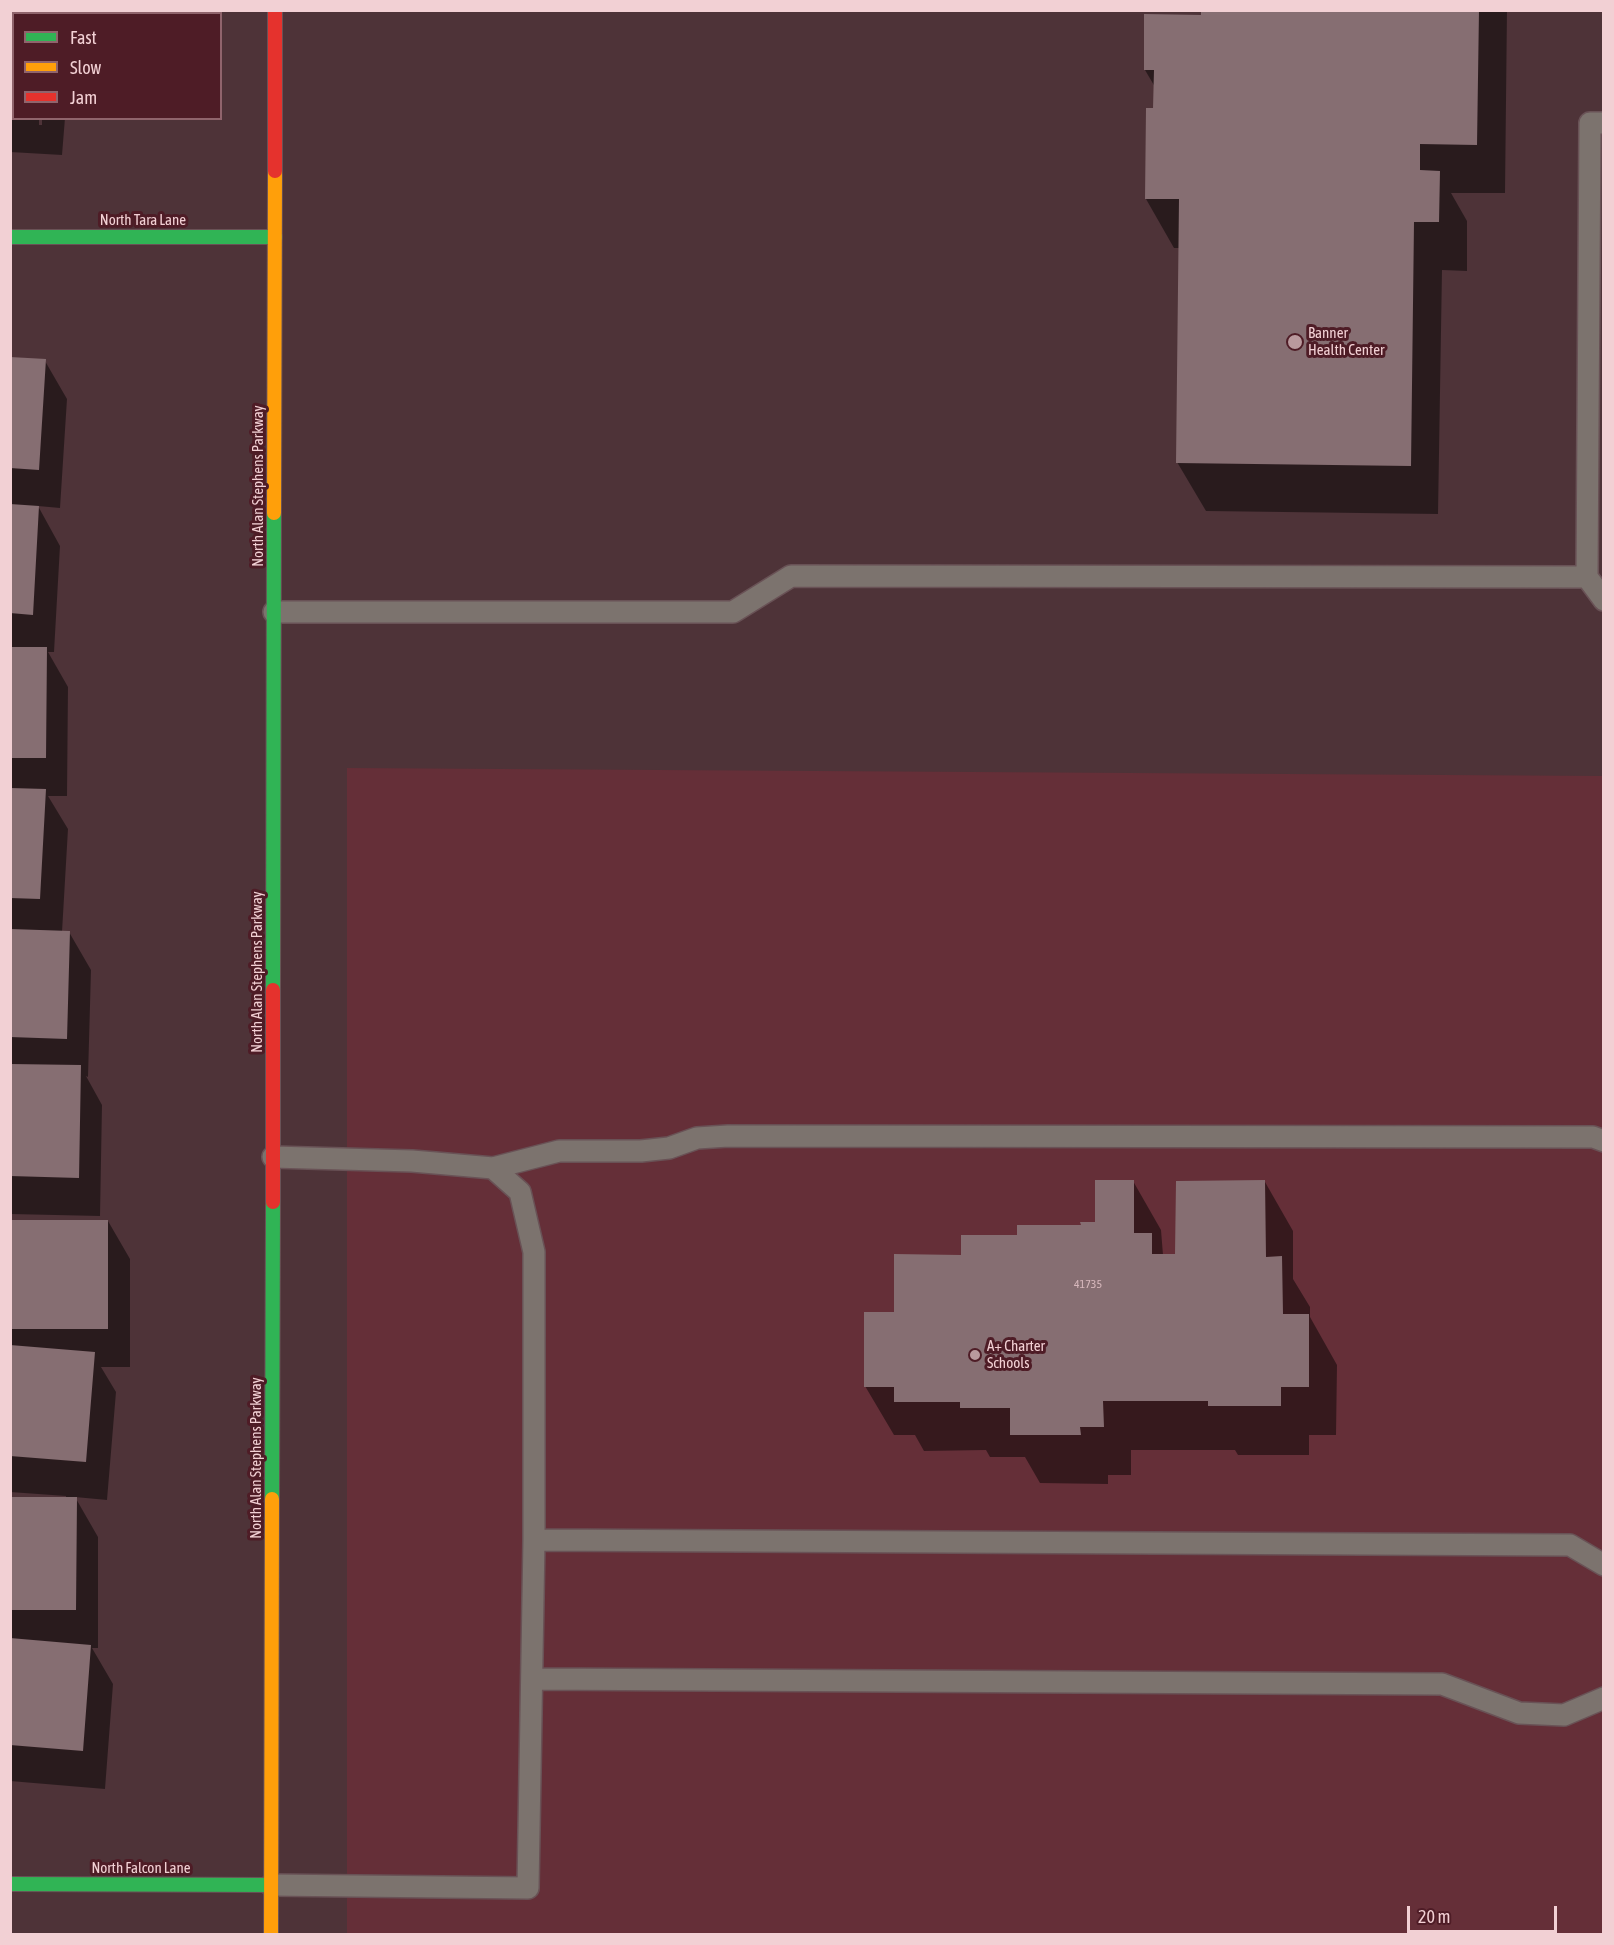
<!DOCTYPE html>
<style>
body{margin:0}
#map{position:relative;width:1614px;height:1945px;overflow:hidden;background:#4e3338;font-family:"Asap Condensed",sans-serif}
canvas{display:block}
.frame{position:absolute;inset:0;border:12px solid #f2d0d4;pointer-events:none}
.legend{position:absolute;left:12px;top:12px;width:210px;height:108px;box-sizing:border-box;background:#4e1c26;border:2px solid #90646c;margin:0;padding:8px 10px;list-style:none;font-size:18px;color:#f2d0d4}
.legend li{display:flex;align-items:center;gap:12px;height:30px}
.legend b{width:30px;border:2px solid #90646c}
.scale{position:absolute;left:1407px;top:1906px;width:150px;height:27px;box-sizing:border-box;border:3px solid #f2d0d4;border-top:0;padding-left:8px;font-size:18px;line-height:21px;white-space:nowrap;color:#f2d0d4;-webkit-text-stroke:4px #4e1c26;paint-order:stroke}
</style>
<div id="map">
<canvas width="1614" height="1945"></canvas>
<div class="frame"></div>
<ul class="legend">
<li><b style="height:8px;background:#30b455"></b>Fast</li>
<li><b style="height:8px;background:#ff9f0a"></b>Slow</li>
<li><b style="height:8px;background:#e5322d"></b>Jam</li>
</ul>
<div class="scale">20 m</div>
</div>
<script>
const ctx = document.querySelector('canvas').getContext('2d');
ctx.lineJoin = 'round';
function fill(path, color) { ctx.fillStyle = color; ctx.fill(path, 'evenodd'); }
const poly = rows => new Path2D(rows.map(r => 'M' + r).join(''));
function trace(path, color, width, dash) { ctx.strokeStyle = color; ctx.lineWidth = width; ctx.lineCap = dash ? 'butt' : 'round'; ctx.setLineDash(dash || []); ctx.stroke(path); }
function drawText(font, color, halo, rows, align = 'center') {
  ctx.font = font + ' "Asap Condensed",sans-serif'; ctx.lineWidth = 6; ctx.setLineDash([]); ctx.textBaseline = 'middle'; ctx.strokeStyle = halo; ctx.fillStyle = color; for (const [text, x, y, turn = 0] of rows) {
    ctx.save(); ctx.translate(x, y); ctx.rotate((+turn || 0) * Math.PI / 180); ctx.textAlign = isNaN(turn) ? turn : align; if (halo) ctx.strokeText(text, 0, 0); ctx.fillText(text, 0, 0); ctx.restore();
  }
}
fill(poly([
 [347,768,1603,776,1603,1934,347,1934]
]), '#652f38');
fill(poly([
 [10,10,74,10,14,14,14,118,39,118,39,125,42,125,42,118,65,118,62,155,10,152],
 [1202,10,1507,10,1505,193,1451,193,1467,221,1467,271,1442,270,1438,514,1206,511,1177,462,1180,248,1174,248,1146,199,1155,87,1145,70,1202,16],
 [10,359,45,361,67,399,60,508,38,506,60,546,54,652,48,652,68,687,67,796,48,796,68,829,62,932,69,932,91,970,88,1077,86,1076,102,1105,100,1216,10,1214],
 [1133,1181,1161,1230,1163,1255,1177,1255,1265,1182,1293,1231,1293,1279,1310,1307,1310,1317,1337,1365,1336,1435,1309,1435,1309,1455,1238,1455,1235,1450,1131,1450,1131,1475,1108,1475,1108,1484,1040,1483,1025,1457,990,1457,986,1450,924,1451,915,1435,894,1435,865,1386,896,1313,963,1256,1019,1237,1097,1224],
 [108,1221,130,1259,130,1367,101,1367,116,1392,107,1500,75,1497,98,1537,98,1648,92,1648,113,1684,105,1789,10,1781,10,1498,66,1499,66,1496,10,1492,10,1222]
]), '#0007');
fill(poly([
 [10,10,48,10,48,14,14,14,14,116,10,115],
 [1201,10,1479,10,1477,145,1420,144,1420,170,1440,171,1439,222,1414,222,1411,466,1176,463,1179,199,1145,199,1146,108,1153,108,1154,70,1144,70,1144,14,1201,15],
 [10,357,46,359,39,470,10,468],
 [10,504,39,506,33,615,10,613],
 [10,647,47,647,46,758,10,758],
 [10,788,46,789,40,899,10,898],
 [10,929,70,931,67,1039,10,1037],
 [10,1064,81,1065,79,1178,10,1176],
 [1095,1180,1134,1180,1134,1233,1152,1233,1152,1254,1175,1254,1176,1181,1265,1180,1266,1257,1282,1256,1283,1314,1309,1314,1309,1387,1281,1387,1281,1406,1208,1406,1208,1401,1103,1401,1104,1427,1080,1427,1081,1435,1010,1435,1010,1408,960,1408,960,1402,894,1402,894,1387,864,1387,864,1312,894,1312,894,1254,961,1255,961,1235,1017,1235,1017,1225,1081,1225,1080,1222,1095,1222],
 [10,1220,108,1220,108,1329,10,1329],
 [10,1345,95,1352,86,1462,10,1456],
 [10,1497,77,1497,76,1610,10,1610],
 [10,1638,91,1645,83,1751,10,1745]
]), '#866e72');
const lane = poly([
 [1604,123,1590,123,1587,577,1604,600],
 [274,612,733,612,791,576,1587,577],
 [493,1168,559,1151,641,1151,669,1148,697,1138,728,1136,1593,1137,1604,1141],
 [534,1540,1570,1545,1604,1565],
 [532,1679,1442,1684,1519,1713,1564,1715,1604,1698],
 [271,1885,528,1888,534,1540,534,1252,520,1192,493,1168,412,1161,273,1157]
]);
const fast = poly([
 [10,237,275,237],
 [273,990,274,513],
 [272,1499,273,1202],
 [10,1884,271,1885]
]);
const slow = poly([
 [274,513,275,171],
 [271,1934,272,1499]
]);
const jam = poly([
 [275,171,275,10],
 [273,1202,273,990]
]);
trace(lane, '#695256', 24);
trace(fast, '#695256', 16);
trace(slow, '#695256', 16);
trace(jam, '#695256', 16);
trace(lane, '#7c736e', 21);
trace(fast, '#30b455', 14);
trace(slow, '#ff9f0a', 14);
trace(jam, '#e5322d', 14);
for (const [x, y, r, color] of [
 [1295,342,8,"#b9999d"],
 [975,1355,6,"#b9999d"]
]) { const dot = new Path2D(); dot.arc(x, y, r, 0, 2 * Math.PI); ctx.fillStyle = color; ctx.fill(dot); trace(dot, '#4e1c26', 2); }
drawText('12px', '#d7b8bc', null, [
 ["41735",1088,1284]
]);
drawText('15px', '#f2d0d4', '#4e1c26', [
 ["North Tara Lane",143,220],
 ["North Alan Stephens Parkway",258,486,-90],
 ["North Alan Stephens Parkway",257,972,-90],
 ["North Alan Stephens Parkway",256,1458,-90],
 ["North Falcon Lane",141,1868]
]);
drawText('15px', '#f2d0d4', '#4e1c26', [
 ["Banner",1308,333],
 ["Health Center",1308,350],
 ["A+ Charter",987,1346],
 ["Schools",987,1363]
], 'left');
</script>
